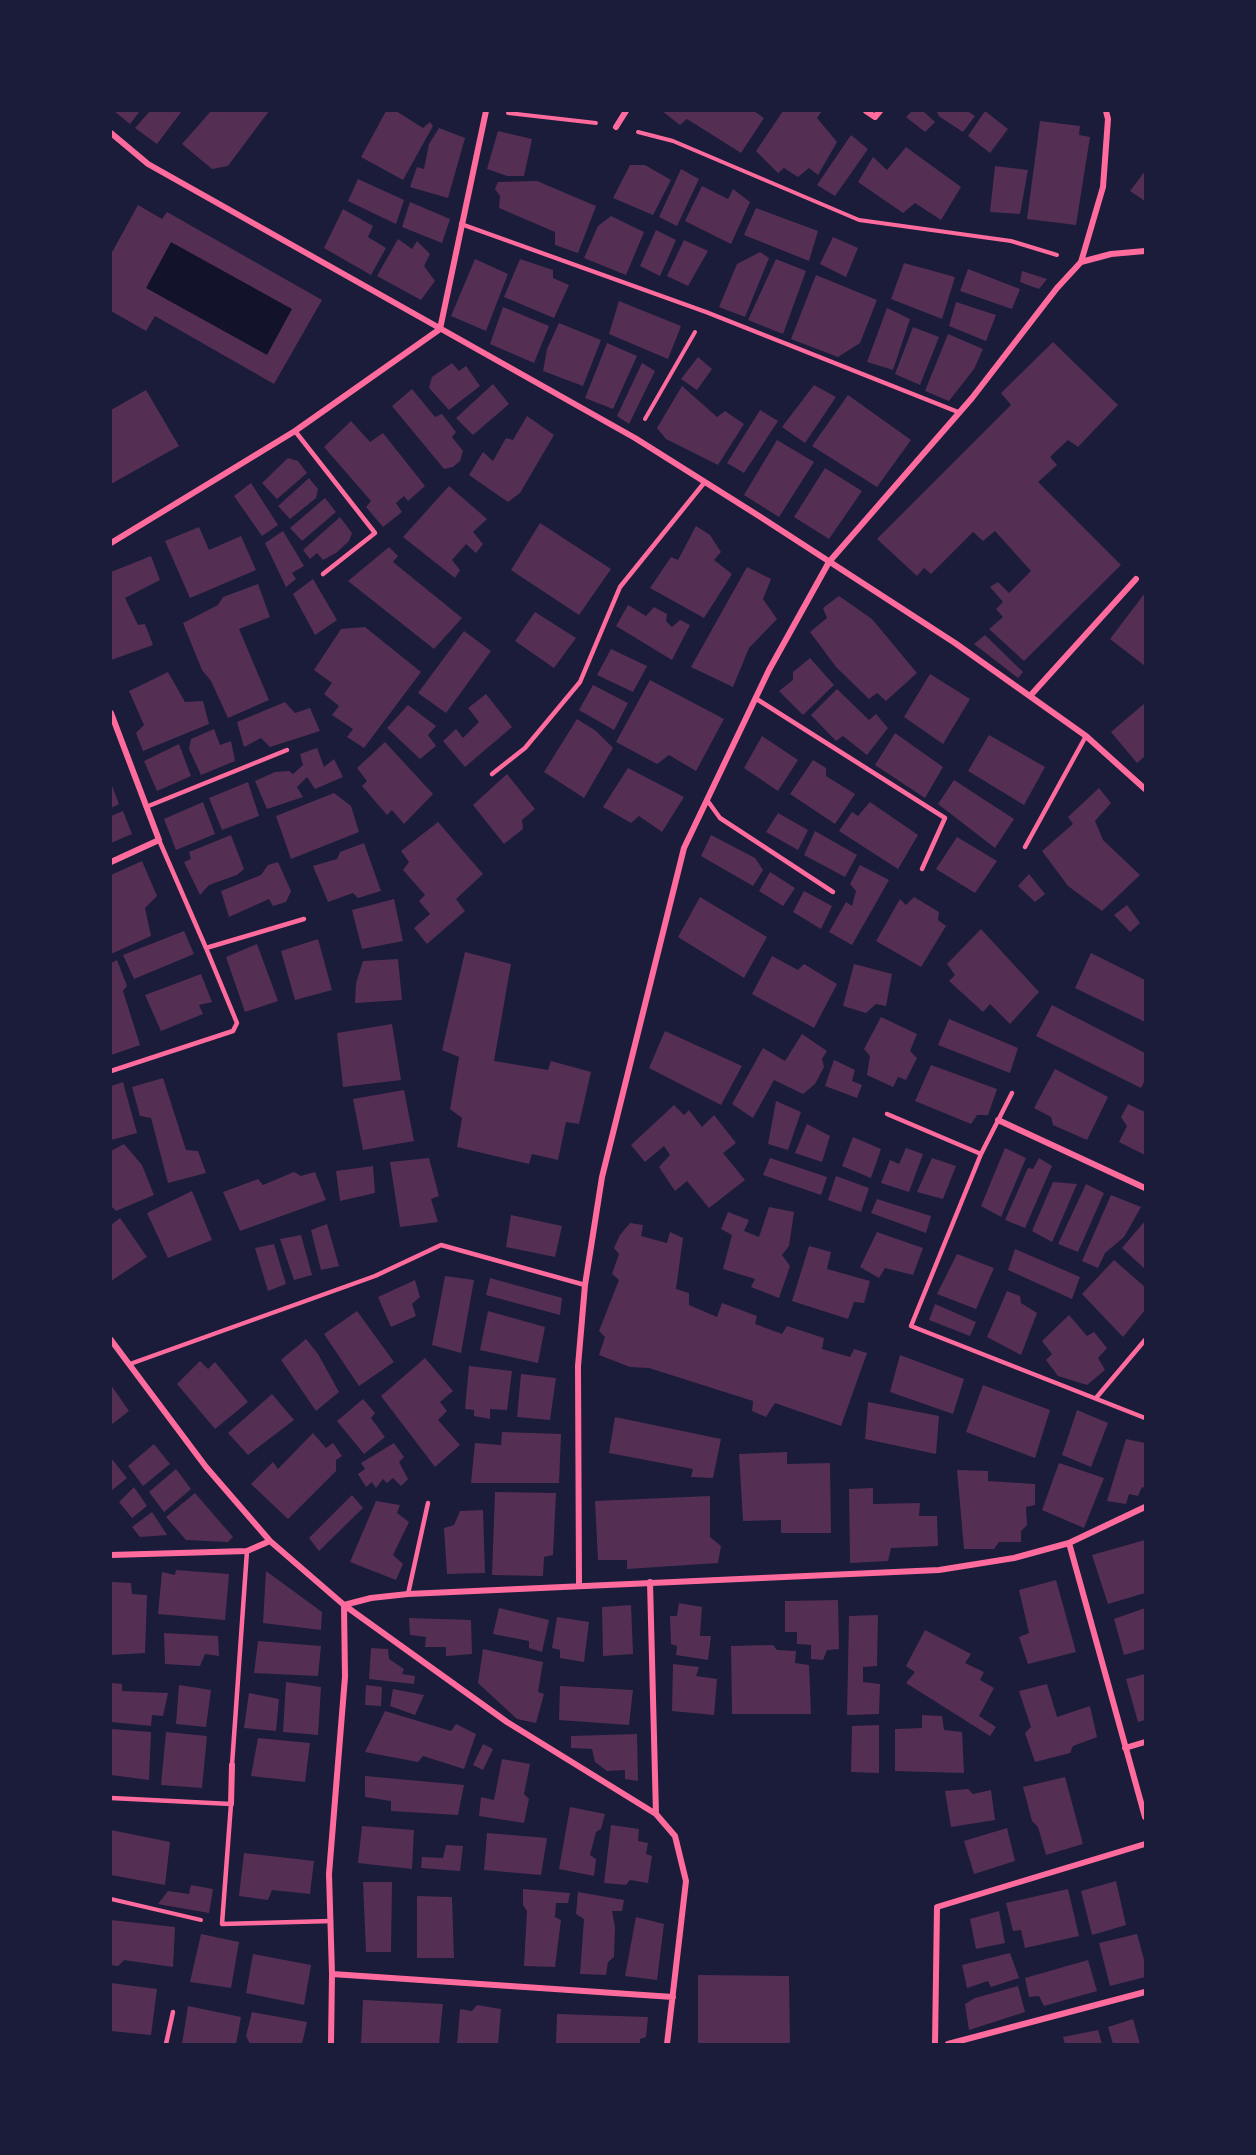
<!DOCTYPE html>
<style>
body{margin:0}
#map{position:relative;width:1256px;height:2155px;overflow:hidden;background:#1b1b3a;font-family:"Archivo Narrow",sans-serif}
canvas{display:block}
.frame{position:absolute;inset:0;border:112px solid #1b1b3a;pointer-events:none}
</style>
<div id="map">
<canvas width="1256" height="2155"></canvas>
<div class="frame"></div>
</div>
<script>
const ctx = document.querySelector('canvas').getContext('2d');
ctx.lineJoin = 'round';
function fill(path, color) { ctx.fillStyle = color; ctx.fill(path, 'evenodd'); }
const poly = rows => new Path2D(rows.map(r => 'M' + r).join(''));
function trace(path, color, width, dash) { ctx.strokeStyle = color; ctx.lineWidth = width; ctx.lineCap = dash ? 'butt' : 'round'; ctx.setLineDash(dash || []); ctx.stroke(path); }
fill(poly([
 [171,242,292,309,267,355,146,288]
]), '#12122b');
fill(poly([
 [114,111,140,111,130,124],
 [150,111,182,111,157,144,135,128],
 [211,111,269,111,228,166,212,169,182,144],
 [386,111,396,111,423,128,430,122,433,126,403,180,361,157],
 [662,111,754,111,764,118,741,153,687,119,680,125],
 [783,111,822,111,817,118,837,142,818,175,809,168,798,177,784,168,778,173,756,151],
 [912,111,923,111,935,122,925,132,906,117],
 [936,111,967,111,975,116,963,132,940,117],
 [985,111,1008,129,990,153,968,136],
 [1040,121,1080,126,1079,135,1090,137,1076,225,1027,219],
 [439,128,465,138,448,198,410,187,417,167,424,169,429,144],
 [498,131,532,139,524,176,507,176,487,169],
 [851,135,868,149,835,196,817,185],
 [906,147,961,187,941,220,915,203,903,213,858,182,873,157,887,170],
 [630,165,645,165,671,180,653,215,613,198],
 [995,166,1028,170,1020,214,990,212],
 [681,169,699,179,677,226,659,217],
 [1145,171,1145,201,1130,191],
 [358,179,404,200,396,224,348,201],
 [537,181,596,206,578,253,555,245,555,232,499,208,500,196,495,189,498,182],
 [702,186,728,199,733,189,750,202,731,244,685,221],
 [410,202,450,219,442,243,402,227],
 [138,205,162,219,167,212,322,300,274,384,155,316,146,331,111,311,111,254],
 [171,242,292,309,267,355,146,288],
 [756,208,818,231,809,261,744,235],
 [343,209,373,226,368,237,386,248,371,275,324,248],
 [611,216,644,232,626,275,584,258,598,226],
 [656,230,676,240,660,276,640,266],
 [833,237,858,248,846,277,820,264],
 [398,239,412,249,417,241,430,254,424,266,435,281,421,300,377,276],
 [684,240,708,251,688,286,667,276],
 [760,252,769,258,745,317,719,307,737,264],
 [475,259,508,274,486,331,451,316],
 [520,259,553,270,553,278,569,285,554,318,504,297],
 [776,259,806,271,783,334,748,320],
 [904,263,955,277,942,319,891,299],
 [968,269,1020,289,1012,309,960,291],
 [1022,271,1047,279,1039,289,1020,282],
 [816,275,877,300,860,343,838,357,791,339],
 [619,301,681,326,668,359,609,334],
 [956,302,996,315,986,341,949,326],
 [503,307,549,326,534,363,490,344],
 [887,308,910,319,893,370,867,362],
 [559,323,601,340,583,386,543,371,547,349],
 [913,327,939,337,920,385,895,374],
 [948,334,983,349,974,369,949,401,925,391],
 [1053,342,1118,405,1078,447,1068,440,1050,457,1057,465,1038,482,1121,565,1024,661,989,629,1003,617,996,609,1003,602,990,587,998,582,1009,593,1031,571,995,531,983,541,973,532,931,574,924,568,917,576,877,539,1011,405,1001,393],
 [607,343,637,356,613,409,585,398],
 [698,357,712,369,697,390,681,379],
 [452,363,459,371,466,366,480,386,449,410,429,388,432,377],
 [642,363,655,371,629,424,617,416],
 [493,384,509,404,473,435,456,418],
 [814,385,836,397,805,443,782,427],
 [682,386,717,417,725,411,744,424,718,465,666,439,657,428],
 [412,389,435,417,442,414,456,432,452,437,463,451,460,461,453,467,444,469,392,406],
 [146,390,179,446,111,484,111,410],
 [848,395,911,440,877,487,812,446],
 [760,410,778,421,744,473,727,463],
 [527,416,554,435,520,493,508,502,469,475,483,452,493,461,506,438,513,440],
 [351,421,370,442,383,433,425,486,408,501,404,496,396,503,402,512,383,527,366,507,371,501,324,447],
 [777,440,814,462,779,517,744,495],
 [288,458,298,461,307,473,277,499,262,483],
 [825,468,862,491,829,539,794,517],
 [309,478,318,489,316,498,290,519,278,506],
 [251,483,278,525,262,536,234,496],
 [449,486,487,519,473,532,483,544,476,553,466,544,452,560,460,570,455,578,403,537],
 [325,498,336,512,302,541,290,528],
 [340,517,352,533,349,541,336,553,323,560,317,553,310,559,303,550],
 [540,523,611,569,579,615,511,570],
 [696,526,710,535,721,552,714,560,732,574,704,618,650,588,671,557,678,560],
 [199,527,209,550,241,536,256,570,190,598,165,541],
 [283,531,304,566,292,573,296,579,286,587,265,543],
 [389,547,398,556,393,562,462,618,434,649,348,581],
 [151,556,160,580,125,598,138,625,145,624,153,645,111,660,111,572],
 [747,567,771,579,763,599,777,619,749,648,733,687,691,667],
 [313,579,337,620,315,635,293,594],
 [258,584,270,617,239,629,269,700,228,718,211,681,202,670,183,623,218,605,223,597],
 [1145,593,1145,666,1110,639],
 [839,596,872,619,917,673,886,701,877,693,869,699,836,667,810,632,827,618,823,608],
 [628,605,646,616,654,607,667,614,666,621,672,627,680,620,690,625,672,660,616,626],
 [535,612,576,638,554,668,515,641],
 [365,627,421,672,364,748,347,737,353,729,332,715,339,706,324,694,332,683,314,670,341,629],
 [464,631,491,651,446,713,418,693],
 [985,635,1023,672,1018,678,974,644],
 [611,649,647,666,633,692,597,675],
 [810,658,834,685,803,715,779,691,793,680,793,672],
 [168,672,185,702,203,701,209,724,143,751,136,733,144,725,129,691],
 [930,674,970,699,943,744,904,717],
 [650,680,724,719,696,771,669,755,657,764,616,742],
 [593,685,628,703,614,730,579,710],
 [837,689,869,720,876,714,888,728,867,755,843,736,836,741,811,715],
 [486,694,512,727,465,767,443,741,456,729,463,738,479,722,468,708],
 [285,702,295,713,310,708,320,731,270,747,261,738,244,747,237,722],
 [1145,703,1145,756,1137,763,1111,732],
 [408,705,436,726,428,735,436,746,420,759,387,728],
 [577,719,596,731,613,748,584,798,544,772],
 [214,729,220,745,231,741,235,761,201,775,189,749,191,739],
 [895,733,943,767,925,798,875,765],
 [989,735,1045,767,1024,805,968,771],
 [762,736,798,760,778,791,744,768],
 [385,742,433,794,404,824,392,810,387,815,362,786,367,781,357,768],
 [179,744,191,776,157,791,144,761],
 [317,748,324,767,334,759,343,777,315,789,307,777,297,787,303,797,267,809,255,781,275,772,289,771,293,774,303,765,300,754],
 [813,760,826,768,826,776,855,794,835,824,790,794],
 [628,768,684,797,662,832,639,816,631,823,603,807],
 [507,774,535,809,522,820,523,829,504,844,473,805],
 [954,780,1014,819,995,848,938,804],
 [248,782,259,816,222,830,209,798],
 [111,783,119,804,111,808],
 [1099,788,1111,803,1095,821,1103,840,1140,875,1102,911,1068,886,1042,851,1073,824,1068,817],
 [334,793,351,806,359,832,291,859,276,816],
 [203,802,215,834,176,850,164,819],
 [870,802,918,835,898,869,839,831,852,812,858,816],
 [123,811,132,834,111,843,111,816],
 [778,813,808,830,798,850,766,832],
 [438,822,483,874,456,899,465,911,427,944,414,928,430,914,419,901,425,895,403,870,409,862,401,851],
 [815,831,857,855,845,877,804,855],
 [231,835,244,869,237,875,209,885,200,895,184,862,191,859,189,852],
 [711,835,755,858,763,870,753,886,701,856],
 [957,837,997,861,975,893,936,869],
 [364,843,381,891,358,898,353,893,328,902,313,866,337,859,340,852],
 [142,861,157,896,145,908,151,936,111,954,111,875],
 [278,862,291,891,286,902,273,906,269,899,229,917,221,891,261,875,268,865],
 [860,865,889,880,852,945,829,932,846,902,852,906,856,891,850,884],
 [770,872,795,888,783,906,759,891],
 [1029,874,1045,894,1035,902,1018,886],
 [804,891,832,906,821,929,793,912],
 [700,897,767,937,744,978,678,937],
 [914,897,939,912,938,920,946,926,921,967,876,941,900,899,906,905],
 [394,899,403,941,362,949,352,910],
 [1127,905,1140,923,1130,932,1114,915],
 [981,929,1039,992,1010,1024,990,1004,983,1012,949,981,955,975,947,964],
 [184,931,194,954,134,979,123,955],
 [318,939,332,990,295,1000,281,951],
 [257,944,278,1001,245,1012,226,957],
 [465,952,511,964,494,1061,548,1070,551,1061,591,1072,579,1124,566,1122,558,1160,532,1154,529,1164,457,1147,462,1118,450,1109,459,1057,442,1050],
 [1091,953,1145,980,1145,1022,1075,988],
 [772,956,798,970,804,964,837,984,814,1028,752,994],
 [398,959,402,1000,355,1003,356,983,363,961],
 [117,960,127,986,123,991,140,1045,111,1055,111,963],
 [854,964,892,974,886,1006,876,1004,866,1013,843,1006],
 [201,974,212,1002,199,1005,203,1014,161,1031,145,995],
 [1052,1005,1145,1053,1145,1080,1141,1088,1036,1036],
 [881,1017,917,1034,910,1051,917,1058,906,1080,898,1077,893,1087,867,1075,870,1056,864,1049],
 [949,1019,1018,1048,1010,1073,938,1045],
 [392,1024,401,1080,343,1087,337,1033],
 [665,1031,742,1066,721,1105,649,1068],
 [802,1034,827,1051,822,1059,824,1067,815,1084,803,1094,774,1080,753,1118,732,1104,763,1048,785,1061],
 [834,1060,855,1070,852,1081,862,1085,857,1098,825,1086],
 [931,1065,997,1089,988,1115,977,1115,971,1124,915,1101],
 [1055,1069,1108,1097,1087,1140,1053,1125,1051,1117,1034,1108],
 [163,1078,186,1150,198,1151,206,1173,168,1183,151,1118,140,1116,132,1087],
 [123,1082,137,1133,111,1140,111,1086],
 [404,1090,414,1141,363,1150,353,1099],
 [776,1101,801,1112,788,1150,768,1144],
 [1128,1104,1145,1112,1145,1155,1119,1142,1127,1126,1121,1117],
 [674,1105,684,1115,689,1110,702,1127,714,1115,736,1143,723,1153,745,1180,709,1208,687,1181,675,1191,659,1167,670,1155,664,1146,645,1162,631,1145],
 [807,1124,830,1136,822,1162,795,1153],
 [853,1137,881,1149,871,1178,842,1166],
 [124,1144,142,1165,154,1195,116,1211,111,1206,111,1151],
 [906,1148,923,1154,909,1192,881,1183,890,1160,899,1164],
 [1005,1148,1026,1158,1001,1217,981,1206],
 [429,1158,439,1196,431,1199,438,1222,400,1227,390,1162],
 [770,1158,827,1177,821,1195,763,1175],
 [932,1158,956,1166,943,1199,917,1192],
 [1039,1158,1052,1166,1025,1228,1005,1220,1028,1168,1033,1169],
 [373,1166,375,1193,340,1201,336,1171],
 [294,1172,301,1176,315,1172,326,1200,240,1231,223,1192,258,1179,263,1185],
 [836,1176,869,1188,861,1212,828,1200],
 [1053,1182,1077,1184,1052,1242,1032,1231],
 [1086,1184,1104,1193,1078,1252,1058,1244],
 [192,1191,212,1240,168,1258,147,1213],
 [1111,1195,1141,1207,1124,1237,1105,1253,1098,1268,1082,1261],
 [877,1199,931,1216,926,1233,871,1213],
 [769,1207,794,1212,789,1246,782,1255,790,1266,779,1298,751,1287,755,1279,723,1269,732,1235,721,1229,728,1212,749,1220,744,1231,759,1237],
 [511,1215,562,1226,555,1257,506,1247],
 [120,1218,147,1257,111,1281,111,1225],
 [1145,1221,1145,1269,1122,1248],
 [630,1223,643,1225,641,1236,667,1243,670,1232,683,1238,676,1289,689,1293,689,1305,717,1317,722,1303,757,1316,755,1324,782,1334,787,1326,824,1338,822,1349,850,1357,854,1349,867,1353,841,1426,775,1403,766,1417,752,1411,753,1401,649,1368,630,1367,599,1355,605,1337,599,1331,619,1280,612,1274,619,1254,614,1248,620,1235],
 [327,1224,339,1266,321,1270,311,1230],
 [877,1232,923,1248,913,1275,885,1268,879,1278,860,1267],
 [301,1235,312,1275,294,1280,280,1239],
 [274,1244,286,1284,268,1291,255,1248],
 [809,1246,831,1252,827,1269,870,1281,864,1303,854,1302,848,1319,792,1301],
 [1015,1249,1080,1277,1072,1299,1008,1270],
 [957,1254,994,1268,976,1309,937,1294],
 [1114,1260,1145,1287,1145,1310,1123,1337,1082,1294],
 [445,1276,474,1280,461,1353,432,1345],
 [490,1278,562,1298,560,1315,486,1295],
 [415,1280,420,1297,412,1304,416,1316,391,1327,378,1297],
 [1007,1291,1020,1296,1021,1303,1037,1313,1021,1355,987,1337],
 [935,1304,976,1322,970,1336,929,1320],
 [357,1311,394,1362,359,1386,324,1334],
 [488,1311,545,1327,538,1363,480,1350],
 [1069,1315,1087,1336,1094,1332,1107,1348,1098,1358,1105,1370,1087,1385,1058,1376,1046,1360,1052,1354,1042,1341],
 [306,1339,318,1354,339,1392,316,1411,281,1360],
 [900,1355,964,1379,953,1414,890,1392],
 [425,1358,453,1391,440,1402,447,1411,438,1420,460,1445,435,1467,381,1396],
 [200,1361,208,1369,215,1362,248,1402,215,1429,177,1384],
 [469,1366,512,1371,507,1410,490,1409,490,1419,474,1416,474,1410,465,1409],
 [521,1374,556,1378,550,1420,517,1417],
 [111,1385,129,1411,111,1425],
 [983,1385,1050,1410,1035,1458,966,1432],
 [272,1394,294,1420,248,1455,228,1433],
 [363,1399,375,1413,371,1418,385,1437,364,1454,337,1421],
 [868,1402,939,1416,936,1454,865,1439],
 [1077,1410,1108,1423,1091,1467,1062,1455],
 [615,1417,721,1439,713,1478,691,1477,693,1469,609,1453],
 [502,1432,561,1434,559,1483,471,1483,475,1443,501,1445],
 [313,1433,326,1448,333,1443,342,1456,336,1460,336,1471,288,1519,251,1484,273,1462,278,1469],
 [1126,1439,1145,1443,1145,1488,1142,1487,1138,1496,1129,1494,1126,1504,1107,1501],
 [394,1443,404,1457,399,1462,408,1479,401,1486,393,1478,387,1483,383,1479,376,1488,372,1482,366,1487,358,1474,365,1469,361,1463],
 [154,1444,170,1464,143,1486,128,1466],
 [787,1452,787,1464,830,1463,831,1533,781,1533,781,1520,743,1521,739,1454],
 [111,1458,127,1478,111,1491],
 [1059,1463,1104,1478,1084,1528,1042,1510],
 [176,1469,191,1489,164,1512,149,1492],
 [957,1470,988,1471,988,1481,1035,1484,1035,1505,1026,1507,1027,1525,1021,1531,1021,1542,999,1542,994,1549,964,1549],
 [134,1487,147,1506,132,1518,119,1502],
 [873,1488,873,1504,920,1503,919,1516,937,1516,938,1546,891,1548,888,1561,850,1563,849,1489],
 [495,1492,556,1493,553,1555,544,1557,543,1576,492,1575],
 [195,1493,233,1537,228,1542,186,1540,166,1517],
 [352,1495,363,1508,319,1551,309,1538],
 [710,1496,710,1537,721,1546,718,1563,627,1569,627,1560,598,1560,595,1501],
 [376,1501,400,1505,397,1513,409,1522,393,1555,403,1564,396,1580,350,1562],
 [483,1510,485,1573,447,1574,444,1528,454,1525,460,1511],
 [152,1512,167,1535,140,1537,132,1527],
 [1145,1540,1145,1593,1108,1604,1092,1555],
 [176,1570,229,1574,225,1620,158,1614,162,1572,175,1575],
 [266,1571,322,1612,321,1630,263,1623],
 [1056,1580,1076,1652,1028,1664,1019,1637,1029,1633,1019,1590],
 [111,1582,131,1583,132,1594,147,1595,145,1653,111,1655],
 [838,1600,839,1649,827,1650,823,1660,811,1659,811,1645,797,1644,797,1632,785,1632,785,1601],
 [679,1603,702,1607,700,1636,711,1636,708,1660,676,1655,677,1646,671,1644,670,1616,677,1616],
 [631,1605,633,1654,603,1656,602,1607],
 [499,1608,549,1620,542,1652,529,1648,529,1641,493,1634],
 [1145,1608,1145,1649,1124,1655,1114,1619],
 [878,1615,877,1666,863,1667,863,1682,880,1684,879,1714,847,1715,849,1616],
 [557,1617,589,1622,584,1662,560,1658,560,1650,552,1648],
 [409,1618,471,1620,472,1654,446,1656,446,1647,425,1647,426,1637,410,1635],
 [925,1630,971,1654,965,1663,984,1672,980,1680,994,1688,979,1716,996,1727,990,1736,906,1683,915,1672,906,1666],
 [164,1633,218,1636,219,1656,205,1654,200,1666,165,1664],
 [258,1641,321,1646,318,1676,254,1673],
 [773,1645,777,1650,796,1651,795,1663,809,1665,811,1714,732,1714,731,1646],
 [371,1648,388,1649,389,1659,404,1669,402,1674,415,1676,414,1684,369,1679],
 [483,1649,543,1662,538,1692,544,1694,536,1723,517,1719,478,1683],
 [673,1664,699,1667,696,1676,717,1679,714,1715,672,1711],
 [1145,1674,1145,1720,1138,1722,1126,1679],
 [286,1682,321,1687,318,1735,283,1732],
 [111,1683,122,1684,122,1691,168,1693,163,1716,152,1715,151,1726,111,1722],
 [1047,1684,1057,1717,1090,1706,1097,1737,1073,1746,1070,1753,1035,1762,1025,1733,1031,1727,1019,1691],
 [179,1685,211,1690,206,1727,176,1724],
 [366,1685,382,1687,381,1706,365,1705],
 [560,1686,633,1690,629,1725,559,1720],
 [393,1689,424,1695,415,1715,390,1706],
 [249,1693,279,1699,276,1731,244,1728],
 [385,1711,451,1731,456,1724,476,1734,464,1769,423,1756,418,1762,365,1752],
 [922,1715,942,1716,944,1730,962,1732,964,1773,895,1771,895,1729,922,1728],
 [879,1725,879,1773,851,1772,852,1726],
 [111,1729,151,1732,149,1780,111,1775],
 [166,1732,207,1736,202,1788,161,1785],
 [637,1734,638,1781,625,1779,625,1770,607,1771,595,1762,592,1749,571,1748,571,1736],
 [258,1738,310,1743,305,1782,251,1776],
 [483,1744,493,1749,483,1770,473,1765],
 [502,1759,530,1764,524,1794,529,1799,524,1823,479,1816,481,1797,494,1800],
 [365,1776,464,1785,458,1815,391,1811,391,1801,365,1797],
 [1065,1777,1083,1844,1046,1855,1038,1827,1032,1821,1023,1787],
 [968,1789,973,1794,991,1790,995,1820,951,1827,945,1791],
 [570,1807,605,1814,601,1829,596,1832,590,1855,596,1859,594,1876,559,1869],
 [611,1825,639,1829,638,1841,648,1843,646,1854,652,1856,648,1883,630,1880,626,1885,604,1883],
 [362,1826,414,1830,412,1869,358,1863],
 [1007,1828,1015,1861,974,1874,964,1841],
 [111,1830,170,1842,165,1885,111,1875],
 [487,1833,547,1838,541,1875,484,1870],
 [446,1845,463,1846,460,1871,421,1868,422,1857,443,1858],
 [244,1853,314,1861,310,1894,272,1890,268,1900,239,1896],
 [1116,1881,1126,1925,1092,1935,1081,1891],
 [363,1882,392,1882,391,1952,366,1952],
 [191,1885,213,1889,209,1913,158,1904,168,1891,189,1894],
 [523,1889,570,1893,568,1903,556,1903,555,1917,561,1920,555,1967,524,1966,527,1911,523,1905],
 [1068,1889,1079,1936,1025,1948,1021,1930,1013,1931,1006,1903],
 [578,1892,624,1900,622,1911,612,1911,615,1927,614,1957,608,1962,606,1975,580,1974,584,1919,576,1914],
 [417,1896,452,1897,454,1958,417,1958],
 [999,1911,1005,1943,976,1949,970,1919],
 [636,1917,664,1924,657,1980,625,1976],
 [111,1920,175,1927,173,1967,124,1960,118,1966,111,1965],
 [201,1934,239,1942,231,1988,190,1982],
 [1137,1934,1145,1963,1145,1977,1110,1986,1099,1943],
 [1010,1953,1019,1978,991,1987,988,1981,967,1988,962,1965],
 [253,1954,311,1965,304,2005,246,1993],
 [1088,1960,1097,1991,1044,2006,1039,1996,1029,1997,1025,1978],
 [698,1975,789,1976,790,2044,698,2044],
 [111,1983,157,1989,151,2035,111,2031],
 [1018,1986,1025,2012,969,2030,965,2004,975,1998],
 [363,2000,443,2004,439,2044,361,2044],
 [477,2005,501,2009,498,2044,457,2044,460,2009,472,2011],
 [188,2006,241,2017,236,2044,182,2044],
 [252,2012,307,2022,302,2044,250,2044,246,2036],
 [557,2014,648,2017,646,2037,640,2039,640,2044,556,2044],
 [1133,2019,1140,2044,1113,2044,1108,2027],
 [1098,2030,1102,2044,1065,2044,1063,2037]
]), '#542f53');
trace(poly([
 [508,113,596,123],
 [638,132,673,141,859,220,1011,241,1057,255],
 [645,419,695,332],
 [111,1899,201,1920]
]), '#ff6b9d', 4);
trace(poly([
 [461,224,706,312,958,412],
 [295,431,375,533,323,574],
 [755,698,945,818,922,869],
 [492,774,525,748,580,682,620,587,704,483],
 [707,800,720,818,833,892],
 [146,807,287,750],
 [159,840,206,948,304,919],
 [1025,847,1086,736],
 [111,1071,233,1031,237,1023,206,948],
 [1012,1093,981,1154,911,1326,1145,1418],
 [887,1114,981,1154],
 [130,1364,375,1276,441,1245,585,1285],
 [1096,1398,1145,1340],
 [408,1594,428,1503],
 [232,1765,247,1551],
 [111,1798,231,1804,222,1924,331,1921],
 [166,2044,173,2012]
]), '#ff6b9d', 4.5);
trace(poly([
 [866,111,875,117,880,111],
 [616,127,626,111],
 [111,133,148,164,635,438,759,516,955,643,1086,736,1145,789],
 [1081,262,1111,254,1145,251],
 [111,543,295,431,440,329,486,111],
 [1030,696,1136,579],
 [111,713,159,840,111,862],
 [998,1120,1145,1188],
 [111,1340,206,1467,270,1541,344,1605,507,1722,656,1814,675,1836,686,1881,667,2044],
 [1069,1543,1145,1817],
 [111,1555,247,1551,270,1541],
 [650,1582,656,1814],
 [579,1585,578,1366,585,1285,602,1177,684,848,769,670,829,562,972,398,1057,288,1081,262,1103,187,1108,119,1106,111],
 [344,1605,371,1598,408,1594,939,1570,1014,1558,1069,1543,1145,1507],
 [1125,1748,1145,1742],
 [231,1804,232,1765],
 [332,1974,673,1997],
 [331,2044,332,1974,329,1874,345,1677,344,1605],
 [935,2044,937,1907,1145,1844],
 [948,2044,1145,1992]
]), '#ff6b9d', 6);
</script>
